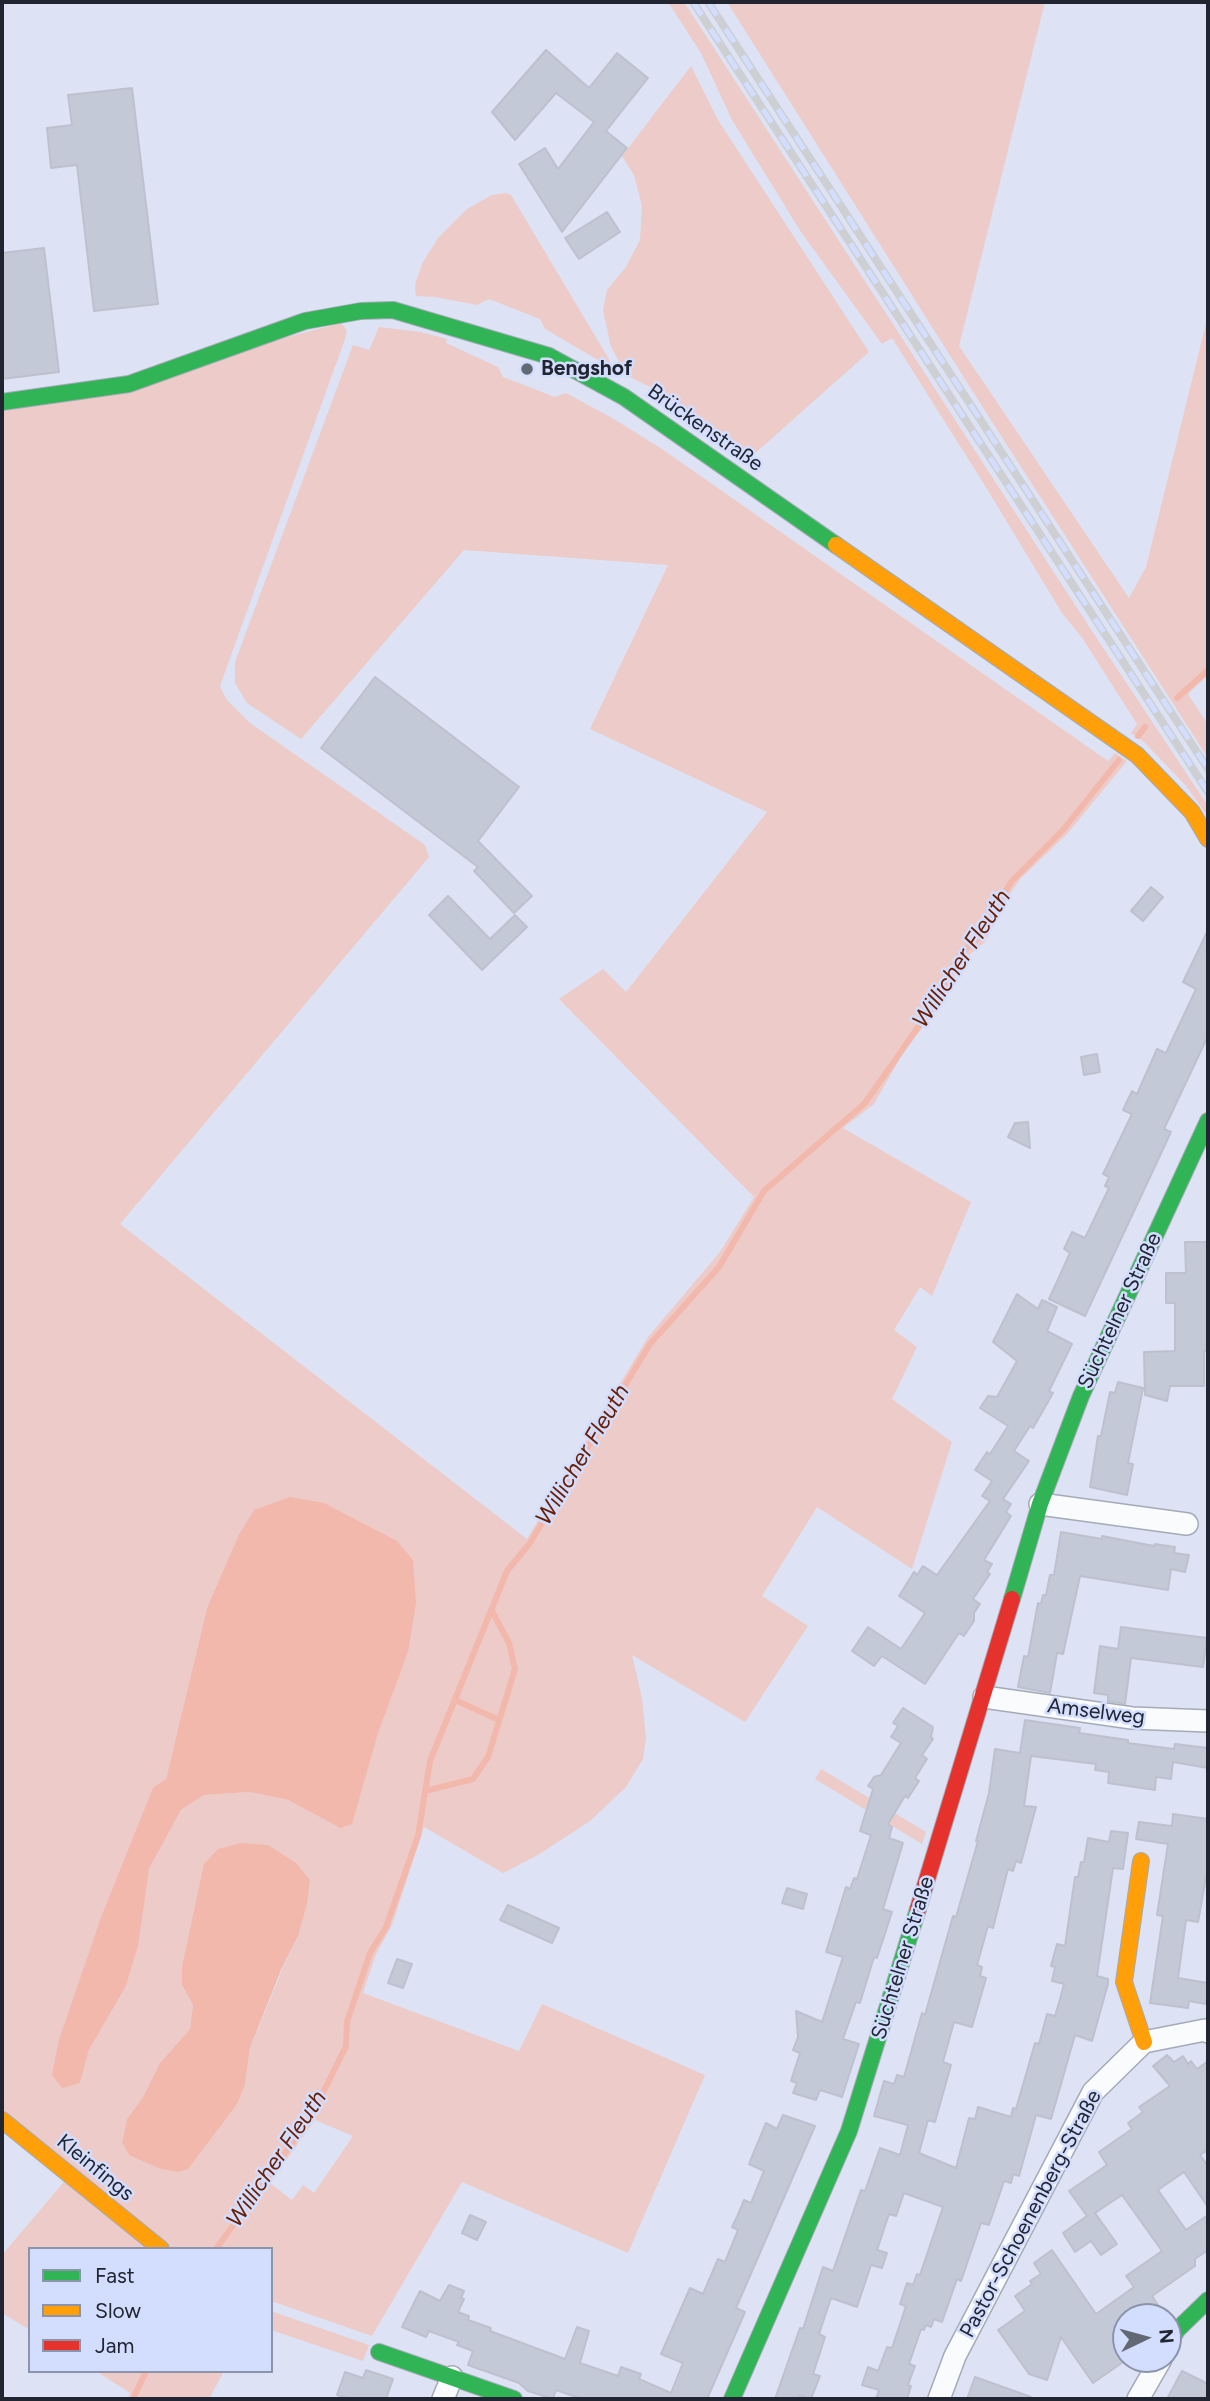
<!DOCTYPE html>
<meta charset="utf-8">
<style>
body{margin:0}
#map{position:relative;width:1210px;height:2401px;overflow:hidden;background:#dde3f4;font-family:Figtree,sans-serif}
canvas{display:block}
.frame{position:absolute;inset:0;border:4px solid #212531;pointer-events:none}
.legend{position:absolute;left:28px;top:2247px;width:245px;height:126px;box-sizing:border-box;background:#d3defe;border:2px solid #8c94ac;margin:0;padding:9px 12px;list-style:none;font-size:21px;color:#212531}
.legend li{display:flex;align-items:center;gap:14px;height:35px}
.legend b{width:35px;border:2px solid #8c94ac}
.north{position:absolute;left:1112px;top:2303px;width:70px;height:70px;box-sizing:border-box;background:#d3defe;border:2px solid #8c94ac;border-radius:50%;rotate:85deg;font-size:19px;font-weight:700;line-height:28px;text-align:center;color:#212531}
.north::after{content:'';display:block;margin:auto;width:24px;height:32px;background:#636875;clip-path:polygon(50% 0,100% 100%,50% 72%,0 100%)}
</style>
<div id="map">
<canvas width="1210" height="2401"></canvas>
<div class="frame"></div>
<ul class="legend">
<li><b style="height:9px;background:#30b455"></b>Fast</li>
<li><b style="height:9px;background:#ff9f0a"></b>Slow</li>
<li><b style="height:9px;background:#e5322d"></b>Jam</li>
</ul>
<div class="north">N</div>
</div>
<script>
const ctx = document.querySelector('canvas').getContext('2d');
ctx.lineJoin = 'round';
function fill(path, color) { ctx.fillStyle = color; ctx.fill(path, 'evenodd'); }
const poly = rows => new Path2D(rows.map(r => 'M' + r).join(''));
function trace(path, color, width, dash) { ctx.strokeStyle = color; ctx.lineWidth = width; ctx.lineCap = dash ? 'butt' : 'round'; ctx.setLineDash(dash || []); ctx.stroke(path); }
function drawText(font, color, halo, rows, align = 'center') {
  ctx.font = font + ' Figtree,sans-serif'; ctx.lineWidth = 5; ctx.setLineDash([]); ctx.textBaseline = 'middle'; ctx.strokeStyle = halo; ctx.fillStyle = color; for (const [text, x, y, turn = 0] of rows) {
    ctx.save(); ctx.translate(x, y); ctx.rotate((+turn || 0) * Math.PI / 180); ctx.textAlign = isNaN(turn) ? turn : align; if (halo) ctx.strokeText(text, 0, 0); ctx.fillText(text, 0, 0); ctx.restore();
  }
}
fill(poly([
 [668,2,684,2,1092,631,1208,806,1208,817,1187,787,1143,741,1131,733,1137,724,1083,639,1062,613,984,484,892,338,882,344,801,232,732,120,701,53],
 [727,2,1045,2,959,346,1129,598,1146,567,1208,315,1208,675,1188,694,1208,725,1208,758,980,403],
 [691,66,718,120,869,352,752,456,655,389,627,376,611,347,603,310,607,290,626,267,640,240,642,206,634,175,622,156],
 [506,193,511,195,616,371,605,366,598,360,545,329,540,319,489,299,477,305,435,297,416,296,415,289,416,281,423,262,438,238,467,209,492,195],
 [341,323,347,330,345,339,220,686,226,699,250,723,425,845,429,857,120,1224,527,1539,648,1337,720,1252,754,1197,559,999,603,969,626,992,767,812,590,729,668,565,464,550,301,739,247,703,235,683,235,662,353,345,369,350,379,327,421,332,447,339,446,343,498,367,503,377,555,397,566,393,614,419,662,449,1108,761,1115,753,1127,761,1067,834,1021,878,1009,895,985,942,964,959,942,1002,903,1053,874,1104,843,1128,971,1202,932,1296,920,1287,894,1330,917,1347,892,1399,952,1442,912,1569,817,1507,762,1596,808,1626,745,1722,632,1655,642,1698,646,1738,643,1759,626,1787,590,1821,538,1855,503,1873,424,1827,392,1925,376,1954,363,1993,519,2051,542,2004,705,2075,628,2253,462,2182,372,2336,271,2301,271,2249,167,2249,2,2114,2,412],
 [254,1510,408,1652,340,1828,288,1800,250,1792,204,1795,181,1810,149,1869,125,1988,89,2050,80,2083,53,2075,59,2039,100,1920,166,1779,207,1608,239,1534],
 [298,1936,282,1970,250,2049,245,2084,129,2155,122,2141,127,2119,143,2097,160,2063,190,2029,193,2005,182,1985],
 [315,2120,353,2136,314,2193,303,2185,292,2200,270,2183],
 [821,1769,926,1832,922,1844,815,1779],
 [68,2177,157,2249,30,2249,30,2330,2,2313,2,2255],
 [271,2311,369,2345,363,2361,271,2330],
 [96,2371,224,2371,209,2399,128,2399,130,2393]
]), '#edcbc8');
fill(poly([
 [290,1497,324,1503,397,1541,413,1560,416,1603,408,1652,378,1733,352,1824,340,1828,288,1800,250,1792,204,1795,181,1810,149,1869,138,1946,125,1988,89,2050,80,2083,62,2088,52,2075,59,2039,100,1920,153,1788,166,1779,207,1608,239,1534,254,1510],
 [241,1843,268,1845,296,1863,310,1880,307,1903,298,1936,281,1970,250,2048,245,2084,237,2104,188,2169,178,2172,161,2169,129,2155,122,2142,127,2119,143,2097,160,2063,190,2029,193,2005,182,1985,182,1967,204,1864,218,1849]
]), '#f2b8ab');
trace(poly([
 [1177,698,1208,670],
 [1138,736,1145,727],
 [455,1700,499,1720],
 [425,1791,473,1779,488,1757,515,1669,509,1643,492,1611],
 [216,2249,311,2117,346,2046,347,2022,370,1953,386,1927,418,1836,430,1761,507,1571,530,1543,650,1344,719,1267,764,1191,865,1103,937,1000,959,955,979,937,1011,882,1063,830,1119,760],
 [133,2399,146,2371]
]), '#f2b8ab', 6);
const building = poly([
 [546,50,589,88,617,53,648,78,606,131,627,148,562,232,519,164,545,148,558,169,594,122,556,93,515,140,492,112,546,50],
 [132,88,158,304,94,311,77,165,51,168,47,128,72,125,68,95,132,88],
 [607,212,620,232,579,259,565,238,607,212],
 [44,248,59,372,2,379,2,253,44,248],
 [375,677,519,787,478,841,532,896,514,913,474,871,478,867,321,748,375,677],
 [1151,887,1163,897,1143,921,1131,911,1151,887],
 [448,896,490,939,515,915,527,927,482,970,429,915,448,896],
 [1208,930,1208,1036,1164,1129,1171,1132,1085,1316,1049,1299,1070,1253,1064,1249,1072,1232,1085,1238,1109,1188,1105,1186,1109,1177,1103,1174,1132,1114,1123,1110,1132,1091,1137,1094,1157,1049,1166,1053,1196,989,1183,982,1208,930],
 [1097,1054,1100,1072,1084,1075,1081,1057,1097,1054],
 [1028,1122,1030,1148,1008,1137,1015,1123,1028,1122],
 [1185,1242,1208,1242,1208,1351,1204,1351,1204,1386,1170,1386,1167,1401,1145,1395,1144,1352,1175,1351,1175,1303,1166,1303,1166,1273,1186,1273,1185,1242],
 [1017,1294,1038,1309,1042,1300,1057,1307,1047,1331,1072,1344,1049,1391,1053,1393,1033,1428,1030,1426,1014,1451,1029,1461,1003,1499,1011,1504,1006,1512,1011,1516,984,1560,992,1564,987,1572,990,1574,973,1599,980,1604,974,1613,974,1621,964,1636,959,1633,925,1684,882,1656,874,1666,852,1651,868,1627,901,1649,925,1613,899,1596,914,1572,917,1575,923,1566,937,1575,990,1501,982,1496,992,1481,975,1470,987,1452,990,1454,1008,1426,980,1408,988,1396,997,1397,1017,1361,993,1342,1017,1294],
 [1118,1382,1143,1388,1128,1463,1133,1464,1127,1495,1090,1487,1098,1436,1101,1436,1110,1392,1115,1393,1118,1382],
 [1061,1532,1102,1539,1102,1536,1154,1546,1155,1544,1175,1547,1174,1553,1189,1555,1185,1572,1171,1569,1168,1590,1080,1576,1063,1654,1057,1653,1050,1693,1018,1687,1024,1656,1028,1657,1038,1603,1041,1604,1043,1595,1046,1595,1050,1575,1054,1575,1061,1532],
 [1121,1627,1207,1638,1203,1667,1131,1658,1125,1704,1108,1701,1108,1695,1094,1693,1100,1646,1118,1649,1121,1627],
 [903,1708,933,1727,931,1737,933,1739,922,1755,927,1759,915,1778,919,1781,908,1798,905,1796,888,1824,892,1827,889,1838,903,1843,883,1909,892,1912,877,1958,874,1957,860,2003,856,2002,843,2039,859,2044,842,2097,820,2090,816,2100,793,2093,797,2083,791,2081,800,2053,793,2050,798,2037,796,2011,822,2022,843,1957,826,1952,846,1887,850,1889,854,1878,857,1879,871,1835,860,1831,873,1789,868,1786,874,1777,881,1775,901,1743,891,1737,898,1726,893,1723,903,1708],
 [1025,1720,1080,1728,1079,1733,1128,1740,1128,1743,1174,1749,1175,1744,1208,1748,1208,1768,1173,1762,1171,1779,1156,1777,1155,1790,1108,1783,1109,1772,1095,1770,1096,1764,1031,1756,1024,1806,1036,1807,1021,1863,1016,1861,1013,1871,1008,1869,993,1928,988,1926,977,1965,982,1967,980,1976,986,1978,972,2027,954,2022,943,2062,951,2065,935,2122,928,2120,919,2153,956,2168,969,2118,975,2119,978,2107,1011,2117,1013,2108,1016,2109,1035,2043,1039,2044,1047,2014,1055,2016,1060,1999,1064,1984,1052,1981,1055,1967,1051,1966,1057,1944,1065,1946,1075,1877,1078,1877,1081,1862,1084,1862,1088,1838,1109,1842,1111,1831,1128,1833,1123,1869,1113,1868,1097,1976,1108,1979,1108,1984,1092,2041,1075,2035,1051,2119,1036,2115,1019,2176,1013,2174,1011,2183,1004,2181,989,2225,981,2223,961,2281,957,2279,942,2322,934,2319,931,2327,926,2325,924,2330,921,2329,909,2364,915,2366,908,2385,911,2386,907,2399,876,2399,879,2390,862,2385,868,2367,878,2371,887,2347,892,2348,906,2306,900,2304,907,2283,913,2285,917,2274,920,2275,943,2207,904,2193,896,2216,889,2214,877,2250,887,2253,882,2268,871,2265,857,2307,831,2298,819,2334,825,2337,813,2374,820,2376,811,2399,799,2395,798,2399,775,2399,800,2328,803,2329,823,2267,833,2271,861,2190,865,2191,880,2148,900,2155,908,2125,874,2116,884,2081,894,2084,897,2075,904,2077,922,2013,925,2015,953,1916,956,1917,978,1841,976,1841,989,1793,995,1749,1020,1753,1025,1720],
 [1173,1814,1208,1819,1208,1877,1206,1877,1198,1922,1186,1920,1178,1978,1208,1983,1208,1993,1206,2004,1189,2001,1188,2008,1150,2003,1163,1916,1157,1915,1168,1844,1136,1839,1139,1822,1172,1826,1173,1814],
 [787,1888,807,1894,803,1909,782,1903,787,1888],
 [508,1905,559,1928,552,1943,500,1920,508,1905],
 [397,1959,412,1964,403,1988,388,1983,397,1959],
 [1167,2055,1174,2062,1183,2056,1188,2064,1191,2061,1197,2069,1208,2061,1208,2150,1200,2155,1208,2166,1208,2207,1184,2172,1158,2190,1186,2230,1208,2215,1208,2250,1195,2259,1195,2266,1152,2296,1158,2305,1140,2317,1126,2317,1126,2360,1093,2383,1061,2337,1047,2380,1029,2374,998,2330,1025,2311,1015,2296,1032,2284,1030,2281,1041,2274,1034,2263,1052,2250,1096,2314,1134,2287,1126,2276,1162,2251,1122,2195,1095,2213,1117,2244,1101,2255,1091,2241,1075,2252,1063,2233,1087,2216,1069,2191,1107,2165,1099,2152,1132,2129,1128,2123,1143,2112,1139,2107,1170,2086,1153,2066,1167,2055],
 [783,2115,815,2126,736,2308,745,2312,707,2399,582,2399,556,2390,553,2399,528,2391,519,2383,468,2365,473,2351,457,2345,459,2342,429,2331,426,2337,402,2327,420,2291,440,2301,449,2285,464,2291,461,2298,464,2299,458,2312,469,2316,468,2320,491,2328,490,2331,565,2359,577,2327,589,2331,580,2363,618,2376,621,2367,641,2374,639,2379,671,2393,683,2363,661,2354,690,2288,703,2294,718,2259,725,2262,738,2230,732,2227,737,2217,744,2200,751,2203,764,2171,749,2164,753,2154,766,2123,777,2129,783,2115],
 [470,2215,486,2222,477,2240,462,2233,470,2215],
 [366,2370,393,2379,386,2399,351,2399,337,2395,345,2372,363,2378,366,2370],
 [1182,2371,1208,2384,1208,2399,1167,2399,1182,2371],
 [975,2377,1031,2397,1030,2399,967,2399,975,2377]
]);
fill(building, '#c4c9d7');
trace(building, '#bdc1cf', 2);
const street = poly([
 [1040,1504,1187,1524],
 [984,1697,1132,1718,1208,1721],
 [443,2399,452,2377],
 [939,2399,955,2356,1093,2092,1144,2042,1205,2030,1208,2032],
 [1138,2399,1161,2359]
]);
const fast = poly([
 [2,402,129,384,305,321,361,311,393,310,549,356,624,397,836,545],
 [1012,1599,1040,1504,1081,1396,1208,1121],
 [1168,2346,1177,2330,1208,2300],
 [379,2352,514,2399],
 [732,2399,849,2131,918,1909]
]);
const slow = poly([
 [836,545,1137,755,1192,812,1208,839],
 [1141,1861,1124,1982,1144,2042],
 [2,2120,161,2249]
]);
const jam = poly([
 [918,1909,1012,1599]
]);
trace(street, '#a5aab7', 24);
trace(fast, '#a5aab7', 18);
trace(slow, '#a5aab7', 18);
trace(jam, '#a5aab7', 18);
trace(street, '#fafbfd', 21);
trace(fast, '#30b455', 16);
trace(slow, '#ff9f0a', 16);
trace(jam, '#e5322d', 16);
const rail = poly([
 [693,2,1208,792],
 [708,2,1208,769]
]);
trace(rail, '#cdcfd3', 8);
trace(rail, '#d3defe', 5, [16]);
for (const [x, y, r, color] of [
 [527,369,7,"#636875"]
]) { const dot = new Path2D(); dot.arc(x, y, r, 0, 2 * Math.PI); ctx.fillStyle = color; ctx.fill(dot); trace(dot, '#d3defe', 2.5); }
drawText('bold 21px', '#212531', '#d3defe', [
 ["Bengshof",541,369]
], 'left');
drawText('21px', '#212531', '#d3defe', [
 ["Brückenstraße",705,428,35],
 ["Süchtelner Straße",1120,1311,-65],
 ["Amselweg",1096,1712,7],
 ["Süchtelner Straße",903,1958,-73],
 ["Kleinfings",95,2168,39],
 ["Pastor-Schoenenberg-Straße",1031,2214,-62]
]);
drawText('italic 23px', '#692007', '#d3defe', [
 ["Willicher Fleuth",962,959,-57],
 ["Willicher Fleuth",583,1455,-59],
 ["Willicher Fleuth",277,2159,-56]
]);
</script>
